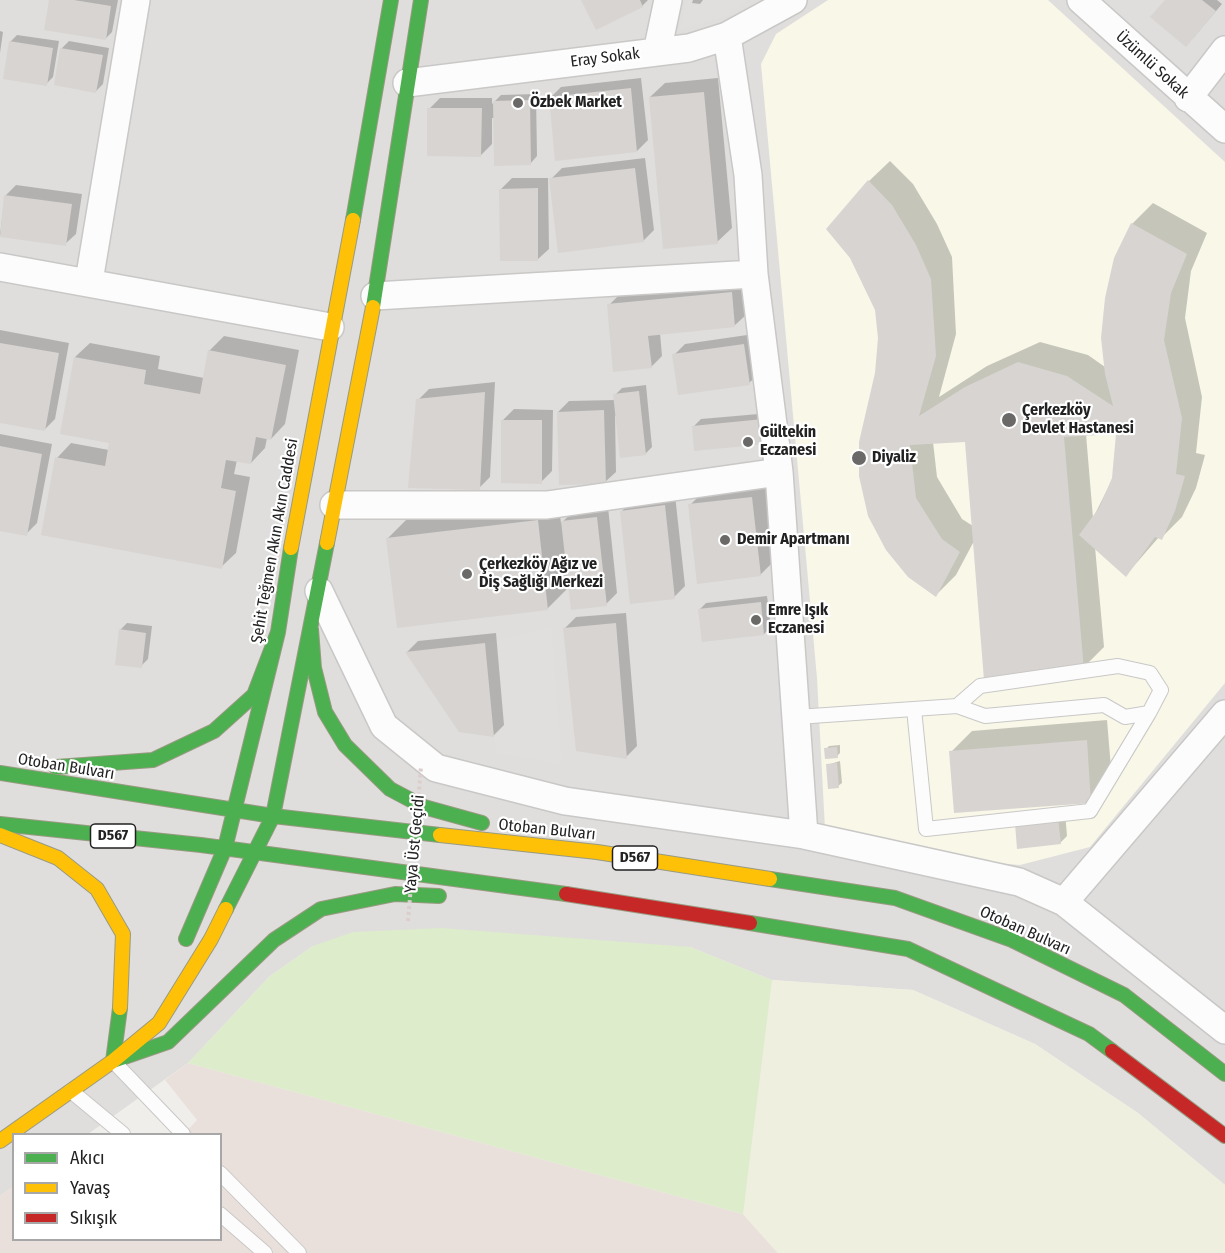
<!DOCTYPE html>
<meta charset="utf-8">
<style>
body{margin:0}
#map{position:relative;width:1225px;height:1253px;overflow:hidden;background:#f0eeeb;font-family:"Fira Sans Condensed",sans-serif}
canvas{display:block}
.legend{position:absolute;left:12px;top:1133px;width:210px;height:108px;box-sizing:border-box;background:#fff;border:2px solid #a7a7a7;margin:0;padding:8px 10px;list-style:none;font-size:18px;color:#222}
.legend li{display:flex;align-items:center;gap:12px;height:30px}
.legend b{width:30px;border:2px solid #a7a7a7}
</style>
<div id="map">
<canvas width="1225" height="1253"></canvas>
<ul class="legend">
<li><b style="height:8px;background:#4caf50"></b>Akıcı</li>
<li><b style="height:8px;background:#ffc107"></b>Yavaş</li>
<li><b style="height:8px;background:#c62828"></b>Sıkışık</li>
</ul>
</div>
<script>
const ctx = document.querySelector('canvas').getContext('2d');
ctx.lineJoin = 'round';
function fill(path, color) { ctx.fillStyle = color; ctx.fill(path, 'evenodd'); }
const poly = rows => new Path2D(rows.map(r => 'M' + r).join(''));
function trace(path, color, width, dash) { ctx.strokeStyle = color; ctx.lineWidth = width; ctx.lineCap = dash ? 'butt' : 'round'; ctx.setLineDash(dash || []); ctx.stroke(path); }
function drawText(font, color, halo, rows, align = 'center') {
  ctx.font = font + ' "Fira Sans Condensed",sans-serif'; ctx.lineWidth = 4.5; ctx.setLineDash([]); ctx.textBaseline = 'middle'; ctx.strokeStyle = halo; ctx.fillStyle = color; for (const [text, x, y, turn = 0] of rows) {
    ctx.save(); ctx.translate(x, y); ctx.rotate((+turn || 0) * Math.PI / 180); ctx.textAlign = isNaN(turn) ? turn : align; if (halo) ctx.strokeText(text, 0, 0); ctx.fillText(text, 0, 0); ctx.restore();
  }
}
fill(poly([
 [0,0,1225,0,1225,1185,1138,1113,1035,1044,913,990,772,980,690,947,313,946,270,976,188,1063,88,1134,14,1134,13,1187,0,1196]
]), '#dfdedc');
fill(poly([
 [828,0,1048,0,1225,162,1225,683,1090,847,1020,865,826,848,817,678,761,64,776,34]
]), '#f8f7e8');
fill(poly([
 [188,1063,743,1214,778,1253,0,1253,0,1196,13,1187,14,1240,220,1240,220,1134,184,1134,197,1120,165,1080]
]), '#eae0db');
fill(poly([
 [772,980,913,990,1035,1044,1138,1113,1225,1185,1225,1253,778,1253,743,1214]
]), '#efefdf');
fill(poly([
 [441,928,690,947,772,980,743,1214,188,1063,270,976,313,946,353,932]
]), '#ddeccb');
fill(poly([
 [687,0,748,0,726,16,680,29],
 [551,627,562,765,496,753,485,643]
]), '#e0dfde');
fill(poly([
 [50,0,118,0,112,32,105,39],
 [583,0,648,0,642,6],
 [693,0,703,0,700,4,692,3],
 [1166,0,1217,0,1222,4,1193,38],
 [0,31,3,32,0,53],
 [17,35,59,41,53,77,46,84,10,42],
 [69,41,109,48,103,84,96,91,55,84,62,48],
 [641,78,648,140,637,151,550,98,561,87],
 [718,78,732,228,717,242,650,97,665,83],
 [536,94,537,156,530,164,495,118,492,118,492,144,481,155,429,109,440,98,492,98,492,104,501,95],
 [645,158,654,230,643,241,551,179,562,168],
 [890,161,913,184,937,224,952,257,956,334,939,397,987,366,1040,342,1088,355,1105,367,1132,224,1153,203,1207,233,1191,271,1185,318,1202,397,1196,453,1205,455,1196,488,1182,517,1161,538,1159,537,1126,575,1095,547,1104,647,1083,668,974,541,956,575,936,595,876,374,880,338,869,181],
 [1118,433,1113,478,1093,518,1086,434],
 [966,441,973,526,962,519,937,477,933,442],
 [512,178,548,178,549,249,538,259,501,189],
 [16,185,82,194,76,234,65,244,0,235,5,196],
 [742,282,746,315,735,325,660,333,662,356,651,367,609,305,620,294],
 [0,330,69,343,55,419,44,430,0,422],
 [754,334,760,373,749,383,674,355,685,344],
 [224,336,299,350,285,424,271,439,267,438,265,448,251,463,237,460,234,474,250,477,236,553,221,567,57,458,71,443,109,450,111,442,75,357,90,343,160,356,158,369,204,378,209,351],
 [495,382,490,477,479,488,418,400,429,389],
 [646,385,652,447,645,454,615,415,616,472,605,482,558,412,569,401,615,400,615,395,622,388],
 [514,409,553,410,552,471,541,482,503,420],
 [770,413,772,436,694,426,701,419],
 [0,434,52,444,37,523,26,534,0,529],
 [766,483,775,560,760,575,690,505,705,490],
 [675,495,685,586,674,597,622,511,632,500],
 [558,500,561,523,574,511,608,507,617,593,606,604,570,586,547,609,388,538,409,517],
 [767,596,771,627,764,634,699,610,706,603],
 [626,613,637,746,626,757,565,628,576,617],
 [127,623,152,626,148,659,141,666,120,630],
 [496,633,504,725,493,736,460,731,407,652,418,641],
 [1107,720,1112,780,1091,801,951,752,972,731],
 [840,745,840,753,837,756,826,749,829,746],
 [840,761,842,783,838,786,827,765],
 [1065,812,1067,836,1060,843,1023,817]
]), '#0003');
fill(poly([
 [49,0,74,0,111,6,106,40,44,30],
 [581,0,640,0,643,7,596,30],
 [1165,0,1202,0,1216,11,1186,47,1150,17],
 [9,41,53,48,47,86,3,79],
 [60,48,103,55,96,93,54,85],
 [631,88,637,152,555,161,549,97],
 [704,92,718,244,663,249,649,97],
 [530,100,531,165,494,166,493,101],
 [427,108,482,108,481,157,427,156],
 [635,168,644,242,558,253,549,178],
 [868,180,892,205,916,245,931,279,936,356,919,416,965,387,1018,362,1067,376,1113,406,1105,374,1101,338,1105,298,1114,258,1131,223,1187,254,1171,293,1164,340,1182,418,1176,474,1185,476,1175,511,1162,540,1155,537,1126,577,1079,535,1099,508,1112,478,1116,434,1064,437,1084,670,984,680,965,442,910,445,916,498,942,539,960,552,936,597,908,577,886,550,868,516,859,476,859,442,875,373,878,338,875,310,850,258,826,229],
 [538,188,538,261,500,261,499,189],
 [4,195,72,204,66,246,0,237],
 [732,292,735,327,648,336,652,368,613,372,607,304],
 [0,343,59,353,45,431,0,423],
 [744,344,750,385,678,395,672,354],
 [208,350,286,365,271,440,256,437,251,464,226,460,221,488,236,491,222,569,41,535,55,457,105,466,109,443,60,434,74,357,146,370,144,384,200,394],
 [639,391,646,455,620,458,613,394],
 [485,392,480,490,408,488,416,399],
 [604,410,606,484,559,485,557,412],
 [763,419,765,444,694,451,692,426],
 [501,420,542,420,542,484,501,483],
 [0,446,42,454,27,536,0,531],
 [752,497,761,576,697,584,688,504],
 [665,505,675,599,630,604,620,511],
 [597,517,607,606,571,610,561,521],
 [538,520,548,610,397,628,386,538],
 [761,602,764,635,702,642,698,609],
 [616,623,627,759,576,751,563,628],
 [119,629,146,633,142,668,115,665],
 [485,643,494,737,459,732,405,652],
 [1087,740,1091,803,954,813,949,751],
 [837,747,838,758,825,759,824,748],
 [837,763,839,788,828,789,826,764],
 [1058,818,1061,844,1017,849,1015,823]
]), '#d7d4d2');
const lane = poly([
 [914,709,926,829,1090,811,1149,713],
 [797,717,957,706,985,716,1104,705,1125,717,1149,713,1161,690,1150,673,1118,666,980,686,957,706],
 [114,1062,183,1134],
 [71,1091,123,1134],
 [220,1173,299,1253],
 [220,1214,265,1253]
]);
const street = poly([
 [1081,0,1225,129],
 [727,36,748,175,754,274,779,472,804,835],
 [657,52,668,0],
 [407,83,689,48,727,36,793,0],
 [1188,98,1225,50],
 [0,267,330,327],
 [89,281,136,0],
 [375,296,754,274],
 [334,505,547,505,779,472],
 [319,591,384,726,436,768,565,801,804,835,1019,882,1064,902,1225,1030],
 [1064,902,1225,714]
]);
const fast = poly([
 [353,220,391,0],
 [373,307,421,0],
 [311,629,314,668,325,712,345,745,390,789,424,807,482,823],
 [56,767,153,760,214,731,254,695,278,632],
 [0,773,273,816,440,835],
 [0,824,201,845,566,894],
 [770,879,895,898,1012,940,1124,995,1225,1074],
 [226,909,273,816,327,543],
 [750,923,908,949,1089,1034,1112,1051],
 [186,939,225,848,278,632,291,548],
 [120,1008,113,1061,168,1042,274,940,321,909,395,894,439,896]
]);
const slow = poly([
 [327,543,373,307],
 [291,548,353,220],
 [0,835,58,858,97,889,123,934,120,1008],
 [440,835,597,852,770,879],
 [0,1141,113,1061,159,1023,211,939,226,909]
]);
const jam = poly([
 [566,894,750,923],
 [1112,1051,1225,1136]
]);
trace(lane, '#c9c8c7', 16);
trace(street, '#c9c8c7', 30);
trace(fast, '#999a82', 16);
trace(slow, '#999a82', 16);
trace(jam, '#999a82', 16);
trace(lane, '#fdfcfc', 14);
trace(street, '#fdfcfc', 27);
trace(fast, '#4caf50', 14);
trace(slow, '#ffc107', 14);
trace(jam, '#c62828', 14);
trace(poly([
 [408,921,421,767]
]), '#dccecd', 4, [3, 3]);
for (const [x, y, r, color] of [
 [518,103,6,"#6a6968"],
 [1009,420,8,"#6a6968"],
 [748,442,6,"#6a6968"],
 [859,458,8,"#6a6968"],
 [725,540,6,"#6a6968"],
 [467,574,6,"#6a6968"],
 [756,620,6,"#6a6968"]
]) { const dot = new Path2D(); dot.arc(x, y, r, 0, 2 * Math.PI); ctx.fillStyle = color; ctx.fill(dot); trace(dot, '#fff', 2); }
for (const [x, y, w] of [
 [113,836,45],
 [635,858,45]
]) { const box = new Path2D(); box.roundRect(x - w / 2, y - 12, w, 24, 4.5); ctx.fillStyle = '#fff'; ctx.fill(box); trace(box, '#222', 1.5); }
drawText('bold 15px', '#222', null, [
 ["D567",113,836],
 ["D567",635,858]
]);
drawText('16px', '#222', '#fff', [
 ["Eray Sokak",605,58,-7],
 ["Üzümlü Sokak",1152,65,42],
 ["Şehit Teğmen Akın Akın Caddesi",275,541,-80],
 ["Otoban Bulvarı",66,767,9],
 ["Otoban Bulvarı",547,830,6],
 ["Yaya Üst Geçidi",415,844,-85],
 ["Otoban Bulvarı",1025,931,24]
]);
drawText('bold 16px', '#222', '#fff', [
 ["Özbek Market",530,103],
 ["Çerkezköy",1022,411],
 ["Devlet Hastanesi",1022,429],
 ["Gültekin",760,433],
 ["Eczanesi",760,451],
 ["Diyaliz",872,458],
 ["Demir Apartmanı",737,540],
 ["Çerkezköy Ağız ve",479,565],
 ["Diş Sağlığı Merkezi",479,583],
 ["Emre Işık",768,611],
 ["Eczanesi",768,629]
], 'left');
</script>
